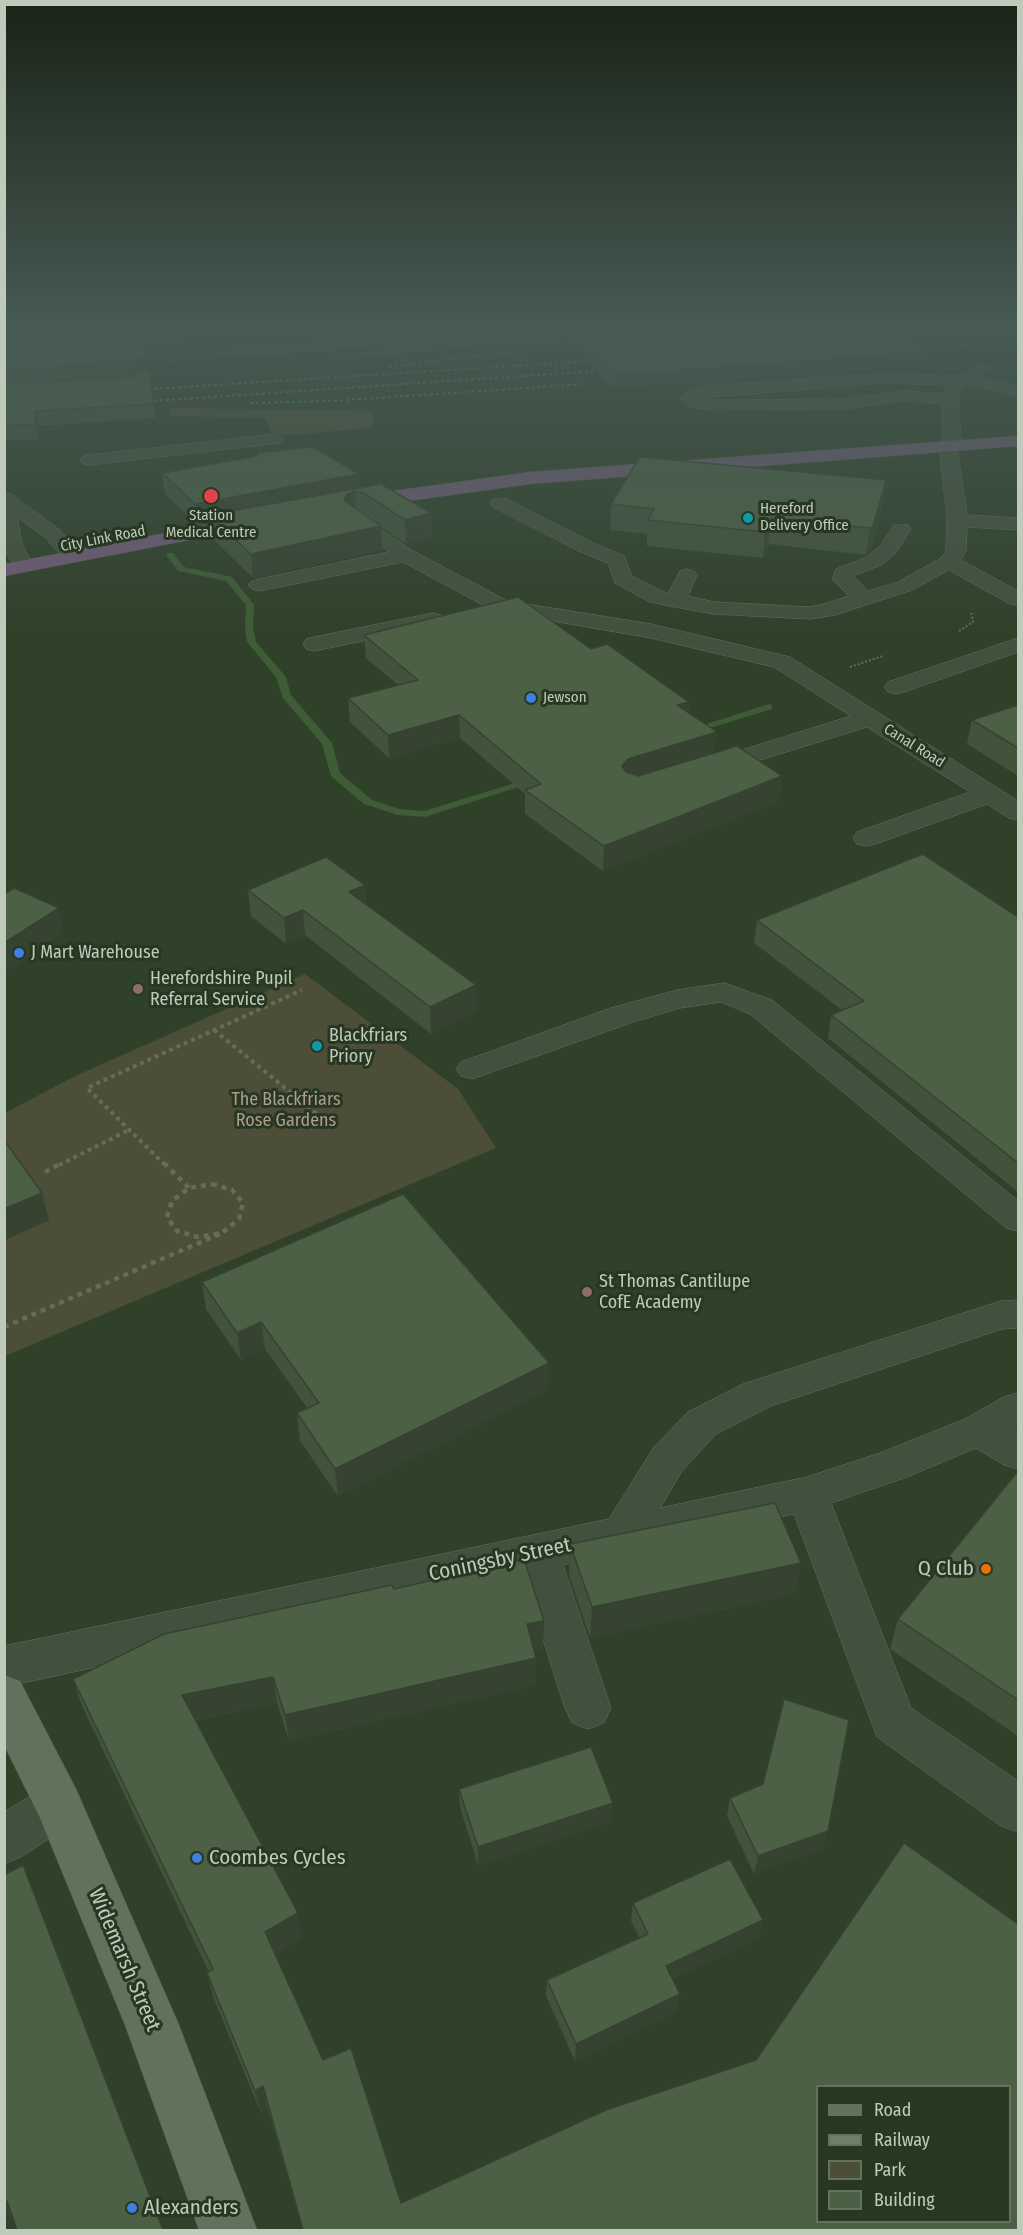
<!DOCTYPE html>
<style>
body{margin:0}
#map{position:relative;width:1023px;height:2235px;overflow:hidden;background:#2f4129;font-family:"Fira Sans Condensed",sans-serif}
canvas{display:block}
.frame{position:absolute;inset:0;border:6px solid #becbba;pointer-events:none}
.legend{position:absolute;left:816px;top:2085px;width:195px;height:138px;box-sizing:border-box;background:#273722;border:2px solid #63725f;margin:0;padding:8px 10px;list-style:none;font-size:18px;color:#becbba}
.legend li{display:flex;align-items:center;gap:12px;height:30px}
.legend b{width:30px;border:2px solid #63725f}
</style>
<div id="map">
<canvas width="1023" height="2235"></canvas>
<div class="frame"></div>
<ul class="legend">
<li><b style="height:8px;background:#61715b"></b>Road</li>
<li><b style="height:8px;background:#6e8069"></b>Railway</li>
<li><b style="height:16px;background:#4c4e38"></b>Park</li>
<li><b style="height:16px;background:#4c6045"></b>Building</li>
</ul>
</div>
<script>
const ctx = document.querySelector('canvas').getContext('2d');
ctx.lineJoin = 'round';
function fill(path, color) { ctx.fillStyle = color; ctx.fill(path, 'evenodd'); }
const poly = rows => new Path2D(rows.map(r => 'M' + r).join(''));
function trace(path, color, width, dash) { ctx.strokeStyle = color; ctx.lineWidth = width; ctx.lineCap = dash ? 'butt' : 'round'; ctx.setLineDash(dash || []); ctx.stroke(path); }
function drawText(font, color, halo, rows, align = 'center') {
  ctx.font = font + ' "Fira Sans Condensed",sans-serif'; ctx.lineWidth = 6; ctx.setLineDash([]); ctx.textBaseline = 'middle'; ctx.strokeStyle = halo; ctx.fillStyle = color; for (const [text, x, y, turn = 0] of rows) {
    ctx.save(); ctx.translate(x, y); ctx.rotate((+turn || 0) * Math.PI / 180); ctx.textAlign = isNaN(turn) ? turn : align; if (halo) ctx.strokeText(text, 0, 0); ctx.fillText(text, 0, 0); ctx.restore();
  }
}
fill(poly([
 [609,329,723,329,529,342,334,360,330,355,384,350,381,345],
 [168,408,372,411,374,427,297,435,271,434,266,418,170,416],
 [305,974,458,1089,496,1148,5,1356,5,1240,49,1220,5,1157,5,1113,75,1076]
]), '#4c4e38');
fill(poly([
 [167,553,173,553,184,567,232,577,254,605,253,627,256,642,286,677,291,695,332,743,340,773,372,800,399,809,424,811,528,779,536,779,537,781,425,817,398,815,364,804,331,776,322,744,283,698,276,677,247,642,245,627,246,605,226,581,178,571,166,555,167,553],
 [769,704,772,705,772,709,694,733,686,733,685,731,769,704]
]), '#3e5c35');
const minor = poly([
 [110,329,124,329,126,351,170,351,485,329,550,329,542,334,170,361,96,358,94,355,96,352,111,350,110,329],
 [983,363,991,368,979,377,1018,387,1018,397,967,384,961,391,958,399,961,438,957,448,967,515,1018,518,1018,530,967,527,966,551,961,560,1018,591,1018,605,1010,604,949,570,912,590,835,615,810,619,714,614,675,607,650,602,615,583,608,563,579,551,493,507,490,503,493,499,507,499,593,543,624,556,632,576,664,592,668,593,680,571,687,569,694,571,697,575,688,596,714,602,810,607,824,604,849,596,832,579,836,569,867,557,881,545,894,525,908,525,911,529,896,553,881,565,853,576,868,591,898,582,941,558,946,551,947,515,939,448,943,438,942,404,905,401,844,409,709,410,690,407,680,399,687,390,703,386,884,373,958,376,983,363],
 [884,383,948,385,943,394,905,391,844,399,709,400,699,398,884,383],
 [275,434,281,435,284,439,281,443,89,465,83,464,80,460,83,456,89,455,275,434],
 [4,492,11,494,60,530,82,556,79,560,65,560,46,538,17,517,22,543,33,566,30,570,23,572,16,570,4,548,4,492],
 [357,516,364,518,413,551,508,601,651,624,790,657,1018,801,1018,820,1009,818,987,804,875,844,866,846,857,844,853,838,857,832,970,792,867,727,718,773,709,776,700,773,696,768,700,763,851,716,774,667,651,638,494,611,403,562,259,591,252,589,248,585,252,581,259,579,389,552,350,526,347,522,350,518,357,516],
 [433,613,441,615,444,620,441,625,314,651,306,649,303,644,306,639,314,637,433,613],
 [1018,638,1018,652,904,692,896,694,888,692,884,687,888,682,1018,638],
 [724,983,772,1000,1018,1201,1018,1231,1006,1228,750,1014,721,1002,680,1008,633,1022,472,1079,461,1076,456,1069,461,1062,611,1008,677,990,724,983],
 [1018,1300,1018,1328,1002,1329,771,1406,716,1434,682,1471,660,1508,807,1477,880,1453,965,1419,1004,1397,1018,1393,1018,1427,1013,1430,1018,1433,1018,1469,1004,1465,976,1448,907,1477,831,1503,911,1708,1018,1781,1018,1832,1001,1826,877,1737,794,1514,563,1565,611,1708,604,1723,588,1729,572,1723,565,1708,522,1574,4,1687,4,1646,609,1519,654,1447,688,1412,743,1384,1001,1301,1018,1300],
 [59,1782,76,1789,83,1805,76,1821,21,1857,4,1864,4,1812,42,1789,59,1782]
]);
const major = poly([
 [4,1675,20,1681,76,1789,179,2025,257,2230,199,2230,125,2025,40,1818,4,1745,4,1675]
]);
const highway = poly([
 [1018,436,1018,446,530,484,357,508,350,506,347,502,350,498,357,496,530,472,1018,436],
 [254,516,261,518,264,522,261,526,4,576,4,564,254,516]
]);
trace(minor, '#63725e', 1);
trace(major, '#4e5e4a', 1);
trace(highway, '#4d5c48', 1);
trace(poly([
 [959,631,973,622,971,611],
 [850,667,883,656]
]), '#656c57', 2, [2, 2]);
trace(poly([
 [214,1030,317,1114],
 [59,1165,129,1130],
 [165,1165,87,1088,302,990]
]), '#656c57', 4, [4, 4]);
trace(poly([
 [164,1163,189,1188],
 [45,1172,62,1163],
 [212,1184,232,1190,243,1203,239,1219,222,1233,198,1237,177,1231,167,1217,172,1201,189,1188,212,1184],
 [4,1327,222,1233]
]), '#656c57', 4.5, [5, 5]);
fill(minor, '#42513d');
fill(major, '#61715b');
fill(highway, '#715b77');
trace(poly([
 [893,340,1018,331],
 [905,350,1018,342],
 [389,367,484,355,595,346],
 [136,390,606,360],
 [136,402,614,370],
 [250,403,330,401,585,384]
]), '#6e8069', 2, [3, 3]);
fill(poly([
 [4,329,107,329,109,348,70,347,4,340],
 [126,329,192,343,146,346,146,348,128,348],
 [256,329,410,329,257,337],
 [564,329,894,329,924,352,922,366,613,389],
 [4,341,68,347,146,349,149,370,131,377,149,370,156,418,39,426,38,439,4,441],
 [256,453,359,474,360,488,431,513,432,537,406,544,381,527,382,550,253,578,212,538,210,522,197,525,165,494,162,473,257,456],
 [611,504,882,505,870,552,866,555,768,544,763,558,647,546,647,534,610,530],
 [364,635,591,649,689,702,688,713,715,753,782,776,779,801,603,871,525,814,525,794,460,738,389,758,350,722,348,698,398,685,366,658],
 [1018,705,1018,776,967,744,972,720],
 [365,885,366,904,477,1011,431,1034,305,935,286,944,251,916,248,890],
 [1018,917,1018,1192,828,1038,831,1015,842,1010,754,943,757,920],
 [202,1282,548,1390,338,1496,300,1441,297,1413,307,1408,265,1349,241,1360,206,1309],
 [1018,1471,1018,1736,890,1649,898,1619],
 [570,1544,801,1563,795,1594,590,1638,569,1576],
 [394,1589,544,1621,543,1648,534,1650,536,1685,289,1741,277,1703,196,1720,302,1937,275,1954,323,2060,401,2203,1018,2230,303,2230,268,2109,261,2113,213,1997,207,1973,209,1972,82,1706,73,1679],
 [459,1789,611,1821,478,1865,460,1807],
 [730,1798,823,1849,754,1874,727,1816],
 [633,1903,760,1937,673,1979,678,2011,575,2061,546,1996,547,1980,639,1937,631,1921]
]), '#41533b');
fill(poly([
 [106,329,107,329,109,348,106,334],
 [190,329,192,343,146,346,144,332],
 [414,329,444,329,414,331],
 [924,352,922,366,613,389,614,375],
 [147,356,149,370,131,377,129,363],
 [36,411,39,426,38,439,36,424],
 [359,474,360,492,355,491,356,514,209,515,210,522,197,525,195,504],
 [886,480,882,505,870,552,866,555,870,528],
 [431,513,432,537,406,544,405,520],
 [771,518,768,544,763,558,765,532],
 [381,526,382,550,253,578,251,554],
 [689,702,687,725,677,705],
 [459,715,460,738,389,758,388,735],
 [717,732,714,756,626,783,622,766,628,759],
 [782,776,779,801,603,871,604,846],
 [365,885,366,910,349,892],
 [59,908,64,934,4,973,4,943],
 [303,910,305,935,286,944,284,918],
 [476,985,477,1011,431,1034,430,1007],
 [42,1193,49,1220,4,1240,4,1209],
 [261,1322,265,1349,241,1360,237,1333],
 [549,1363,548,1390,338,1496,335,1469],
 [801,1563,795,1594,590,1638,592,1607],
 [544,1621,543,1648,527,1651,527,1624],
 [536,1658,536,1685,289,1741,285,1715],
 [273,1677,277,1703,189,1721,182,1695],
 [613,1803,611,1821,478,1865,478,1847],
 [828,1831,823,1849,754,1874,758,1856],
 [298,1913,302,1937,271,1957,265,1932],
 [763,1920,760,1937,664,1983,666,1966],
 [680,1994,678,2011,575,2061,576,2044],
 [263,2086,268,2109,261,2113,255,2091],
 [7,2201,15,2216,4,2222,4,2203]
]), '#354330');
const building = poly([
 [24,329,106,329,106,334,68,333,24,329],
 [126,329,190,329,144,332,144,335,126,334,126,329],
 [575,329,894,329,924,352,614,375,575,329],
 [4,341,68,347,146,349,147,356,129,363,4,370,4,341],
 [149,370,154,404,36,411,36,424,4,426,4,384,131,377,149,370],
 [313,447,359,474,195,504,162,473,258,456,256,453,313,447],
 [640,457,886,480,873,526,870,528,771,518,765,532,648,520,654,509,611,504,640,457],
 [381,484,431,513,405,520,364,493,355,491,347,494,344,500,381,526,251,554,209,515,381,484],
 [518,597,591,649,607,644,689,702,677,705,717,732,628,759,622,766,626,772,638,776,737,746,782,776,604,846,525,790,541,784,459,715,388,735,348,698,418,680,364,635,518,597],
 [1018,705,1018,748,972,720,1018,705],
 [923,854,1018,917,1018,1163,831,1015,864,1001,757,920,923,854],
 [326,857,365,885,349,892,476,985,430,1007,303,910,284,918,248,890,326,857],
 [14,888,59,908,4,943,4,894,14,888],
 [4,1140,42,1193,4,1209,4,1140],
 [403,1194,549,1363,335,1469,297,1413,319,1403,261,1322,237,1333,202,1282,403,1194],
 [1018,1471,1018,1700,898,1619,1018,1471],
 [775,1503,801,1563,592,1607,570,1544,775,1503],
 [524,1559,544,1621,527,1624,536,1658,285,1715,273,1677,182,1695,298,1913,265,1932,323,2060,351,2048,401,2203,606,2110,756,2060,904,1843,1018,1924,1018,2230,303,2230,263,2086,255,2091,207,1973,213,1969,73,1679,164,1634,392,1585,394,1589,524,1559],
 [818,2086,1010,2086,1010,2222,818,2222,818,2086],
 [784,1699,849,1720,828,1831,758,1856,730,1798,763,1784,784,1699],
 [591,1747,613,1803,478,1847,459,1789,591,1747],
 [730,1859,763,1920,666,1966,680,1994,576,2044,547,1980,648,1934,633,1903,730,1859],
 [23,1865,163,2230,17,2230,7,2201,4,2203,4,1875,23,1865]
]);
fill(building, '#4c6045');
trace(building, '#354330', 1.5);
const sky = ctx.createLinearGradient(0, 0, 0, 641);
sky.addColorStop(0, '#1a2417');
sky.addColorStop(0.51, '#475a54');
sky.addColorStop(1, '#475a5400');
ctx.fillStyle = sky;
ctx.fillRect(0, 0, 1023, 641);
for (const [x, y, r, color] of [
 [211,496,8,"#e0444e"],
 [748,518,6,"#0f9aa8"],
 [531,698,6,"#3f7fe0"],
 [19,953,6,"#3f7fe0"],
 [138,989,6,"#8d6e63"],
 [317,1046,6,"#0f9aa8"],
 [587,1292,6,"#8d6e63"],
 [986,1569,6,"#e8710a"],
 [197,1858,6,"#3f7fe0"],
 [132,2208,6,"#3f7fe0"]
]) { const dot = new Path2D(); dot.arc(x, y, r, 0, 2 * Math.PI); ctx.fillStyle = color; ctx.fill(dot); trace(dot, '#273722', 2); }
drawText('15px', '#becbba', '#273722', [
 ["Hereford",760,509],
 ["Delivery Office",760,526],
 ["Station",211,516,"center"],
 ["Medical Centre",211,533,"center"],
 ["Jewson",543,698]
], 'left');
drawText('15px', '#becbba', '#273722', [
 ["City Link Road",103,539,-11],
 ["Canal Road",914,746,32]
]);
drawText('18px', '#becbba', '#273722', [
 ["J Mart Warehouse",31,953],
 ["Herefordshire Pupil",150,979],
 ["Referral Service",150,1000],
 ["Blackfriars",329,1036],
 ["Priory",329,1057],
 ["St Thomas Cantilupe",599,1282],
 ["CofE Academy",599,1303]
], 'left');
drawText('18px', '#ae9c8f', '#273722', [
 ["The Blackfriars",286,1100],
 ["Rose Gardens",286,1121]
]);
drawText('21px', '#becbba', '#273722', [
 ["Coningsby Street",500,1560,-12],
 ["Widemarsh Street",124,1960,67]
]);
drawText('21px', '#becbba', '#273722', [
 ["Q Club",974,1569,"right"],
 ["Coombes Cycles",209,1858],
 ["Alexanders",144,2208]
], 'left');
</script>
